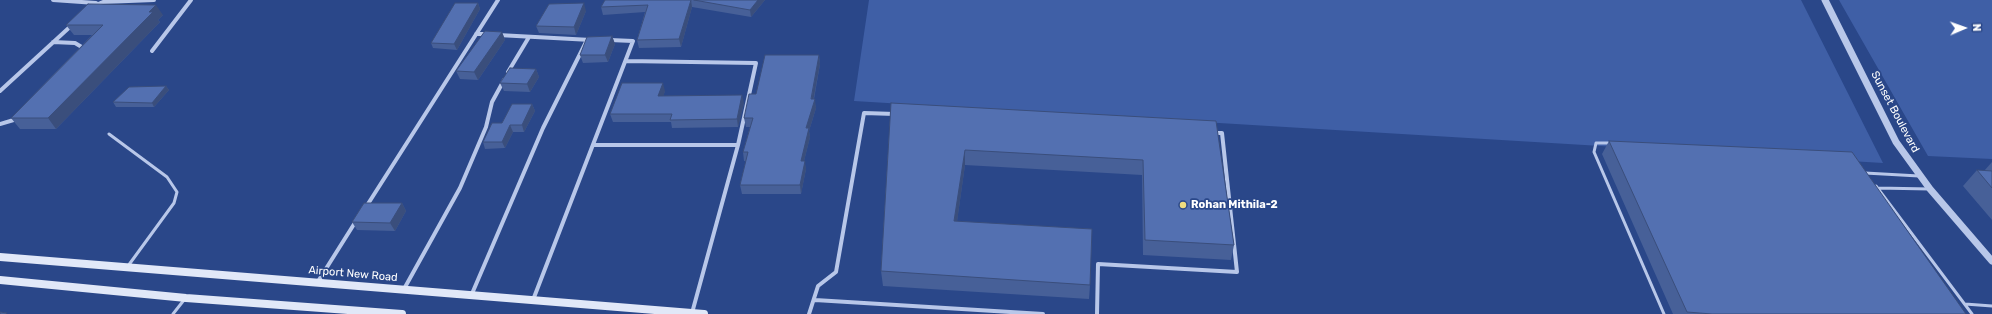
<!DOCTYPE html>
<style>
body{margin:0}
#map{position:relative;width:1992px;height:314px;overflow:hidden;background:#2a4789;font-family:Rubik,sans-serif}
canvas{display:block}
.north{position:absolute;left:1944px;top:8px;width:40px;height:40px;-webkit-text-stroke:3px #2a4789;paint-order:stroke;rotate:88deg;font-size:11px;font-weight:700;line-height:16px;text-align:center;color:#fff}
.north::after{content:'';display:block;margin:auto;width:14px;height:18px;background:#fff;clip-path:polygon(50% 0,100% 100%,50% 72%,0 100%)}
</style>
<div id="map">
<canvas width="1992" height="314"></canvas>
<div class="north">N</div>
</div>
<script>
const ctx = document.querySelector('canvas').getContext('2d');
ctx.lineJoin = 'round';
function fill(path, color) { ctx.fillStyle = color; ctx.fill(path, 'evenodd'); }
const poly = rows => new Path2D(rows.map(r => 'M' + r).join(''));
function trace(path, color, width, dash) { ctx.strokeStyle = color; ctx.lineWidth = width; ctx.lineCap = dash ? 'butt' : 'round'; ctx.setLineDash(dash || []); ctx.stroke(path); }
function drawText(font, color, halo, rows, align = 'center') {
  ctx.font = font + ' Rubik,sans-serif'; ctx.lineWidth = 3.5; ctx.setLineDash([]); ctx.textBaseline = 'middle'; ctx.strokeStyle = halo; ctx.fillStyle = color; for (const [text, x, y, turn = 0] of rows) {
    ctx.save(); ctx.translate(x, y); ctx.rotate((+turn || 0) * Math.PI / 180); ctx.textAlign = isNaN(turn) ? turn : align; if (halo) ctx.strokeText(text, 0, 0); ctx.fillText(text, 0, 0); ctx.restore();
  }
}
fill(poly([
 [869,0,1801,0,1883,163,854,101],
 [1839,0,1992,0,1992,159,1928,156]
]), '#3f5fa6');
trace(poly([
 [109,134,167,177,177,192,174,203,128,266],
 [1610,143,1596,143,1594,152,1664,314],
 [1865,173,1919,176],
 [1876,186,1972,314],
 [1877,188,1930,189],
 [1965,304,1992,306],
 [173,314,184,300]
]), '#b8c7e9', 3);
trace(poly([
 [53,0,96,3],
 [91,7,103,2,154,0],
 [476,34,487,34],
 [498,35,591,40],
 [53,42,75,43,85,49],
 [152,51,191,0],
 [626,61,756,63,738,145,692,313],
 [508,72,529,37],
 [0,91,72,25],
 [0,124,17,119],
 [594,145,738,145],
 [366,207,498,0],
 [317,283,356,221],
 [404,289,460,188,486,127,492,102,504,80],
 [471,296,543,128,586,42],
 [533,300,633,41,610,40],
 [815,300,1043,314],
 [809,314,818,286,836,272,864,113,895,114],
 [1097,314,1098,264,1237,272,1222,133,1213,133]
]), '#b8c7e9', 4);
trace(poly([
 [1825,0,1896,142,1930,189,1992,261]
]), '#b8c7e9', 7);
trace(poly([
 [0,257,704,314],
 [0,280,186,298,402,314]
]), '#e1e8f8', 8);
fill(poly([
 [605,0,765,0,751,17,692,7,681,47,639,48,637,40,645,12,603,15,601,7],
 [478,3,480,9,457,50,433,48,431,43],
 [586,11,576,35,539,33,536,26],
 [163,15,158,20,160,22,56,129,20,129,11,118,92,35,74,35,66,25],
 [502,32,505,40,478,80,460,79,456,71],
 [612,36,615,44,608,62,583,63,580,55],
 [819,55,820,64,814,99,816,108,809,131,810,137,804,161,806,169,801,194,742,194,740,185,746,161,744,161,743,152,750,127,746,127,744,118,756,94],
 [536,69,539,77,530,92,504,91,500,83],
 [166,86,169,90,154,107,116,107,113,102],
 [665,91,663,96,744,103,738,127,672,128,671,122,613,122,610,114],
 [891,103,1216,121,1234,245,1231,260,1143,255,1142,175,965,165,957,221,1090,285,1089,299,883,286,881,271],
 [532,104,535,111,524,132,513,132,505,148,485,149,483,142,502,123],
 [1609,141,1966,314,1673,314,1602,154],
 [1992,162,1992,220,1963,186,1977,170,1984,171],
 [402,203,406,211,395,231,357,230,352,222]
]), '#476098');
fill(poly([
 [691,0,692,7,681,47,679,39],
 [758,0,765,0,751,17,750,10],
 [478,3,480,9,457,50,454,44],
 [584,3,586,11,576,35,574,27],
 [156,5,163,15,158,20,160,22,56,129,48,118],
 [502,32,505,40,478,80,474,72],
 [612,36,615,44,608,62,605,55],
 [819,55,820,64,812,107,815,99,816,108,809,131,810,137,802,169,801,161],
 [536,69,539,77,530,92,527,84],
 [663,83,665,91,661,104,658,96],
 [166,86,169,90,154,107,152,103],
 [742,95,744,103,738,127,737,119],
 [532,104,535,111,524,132,522,125],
 [510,125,513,132,505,148,502,142],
 [965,150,965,165,955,236,954,221],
 [805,161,806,169,801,194,800,185],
 [402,203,406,211,395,231,390,223]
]), '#3a4e7c');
const building = poly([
 [605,0,691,0,679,39,637,40,648,5,601,7,605,0],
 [694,0,758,0,750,10,694,0],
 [455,3,478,3,454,44,431,43,455,3],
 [584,3,574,27,536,26,549,4,584,3],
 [88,4,156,5,149,12,153,12,48,118,11,118,103,25,66,25,88,4],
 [485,31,502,32,474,72,456,71,485,31],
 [612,36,605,55,580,55,587,37,612,36],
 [765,55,819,55,811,99,815,99,806,128,809,128,801,161,805,161,800,185,740,185,748,152,743,152,753,118,744,118,749,94,756,94,765,55],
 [510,68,536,69,527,84,500,83,510,68],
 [622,83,663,83,658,96,742,95,737,119,670,120,672,114,610,114,622,83],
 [166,86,152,103,113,102,129,87,166,86],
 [891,103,1216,121,1234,245,1145,240,1143,160,965,150,954,221,1092,229,1090,285,881,271,891,103],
 [512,104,532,104,522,125,510,125,502,142,483,142,492,123,502,123,512,104],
 [1609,141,1852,152,1966,314,1712,314,1687,312,1609,141],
 [1977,170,1992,171,1992,188,1977,170],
 [364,203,402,203,390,223,352,222,364,203],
 [0,312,7,313,6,314,0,314,0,312]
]);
fill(building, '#5370b1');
trace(building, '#3a4e7c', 1);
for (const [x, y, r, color] of [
 [1183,205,4,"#efdd7f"]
]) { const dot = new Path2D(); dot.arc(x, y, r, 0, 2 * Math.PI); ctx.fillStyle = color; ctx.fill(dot); trace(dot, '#2a4789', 1.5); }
drawText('11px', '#fff', '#2a4789', [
 ["Sunset Boulevard",1895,112,62],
 ["Airport New Road",353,274,5]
]);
drawText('bold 11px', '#fff', '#2a4789', [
 ["Rohan Mithila-2",1191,205]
], 'left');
</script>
